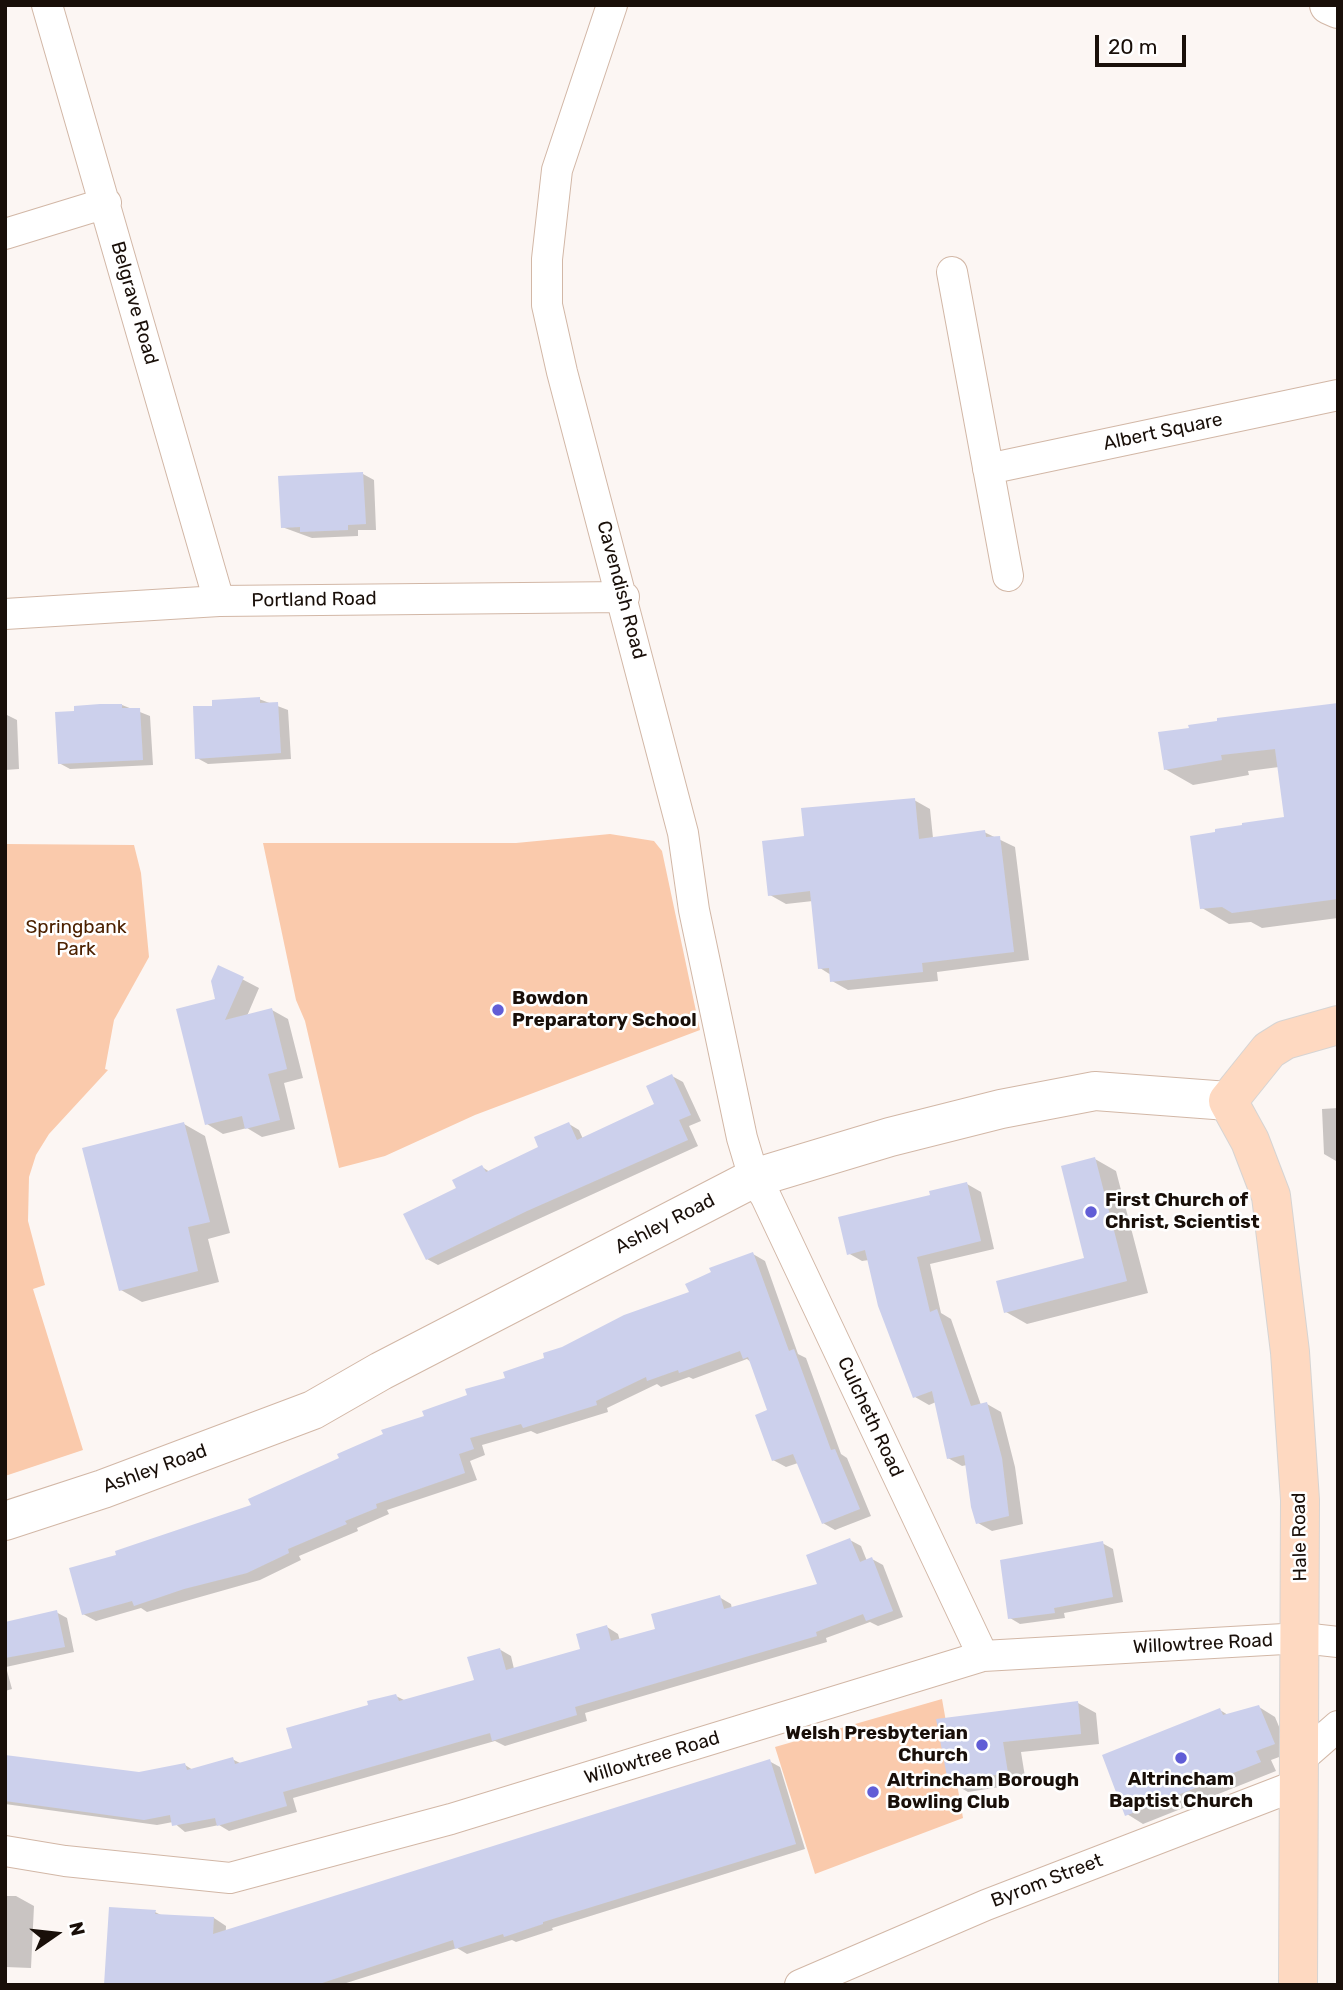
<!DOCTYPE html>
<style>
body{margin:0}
#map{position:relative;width:1343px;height:1990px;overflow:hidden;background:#fcf6f3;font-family:Rubik,sans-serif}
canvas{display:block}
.frame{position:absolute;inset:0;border:7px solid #190f09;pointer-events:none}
.north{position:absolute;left:21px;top:1899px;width:70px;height:70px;-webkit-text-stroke:5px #fff;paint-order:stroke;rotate:76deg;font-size:19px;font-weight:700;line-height:28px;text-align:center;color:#190f09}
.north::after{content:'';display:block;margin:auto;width:24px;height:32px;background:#190f09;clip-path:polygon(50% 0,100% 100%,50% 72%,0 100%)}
.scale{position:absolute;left:1095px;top:35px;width:91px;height:32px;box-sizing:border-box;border:4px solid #190f09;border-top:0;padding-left:9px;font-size:21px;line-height:24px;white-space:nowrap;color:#190f09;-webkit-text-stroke:5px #fff;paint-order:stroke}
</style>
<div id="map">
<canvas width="1343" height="1990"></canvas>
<div class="frame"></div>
<div class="north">N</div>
<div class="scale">20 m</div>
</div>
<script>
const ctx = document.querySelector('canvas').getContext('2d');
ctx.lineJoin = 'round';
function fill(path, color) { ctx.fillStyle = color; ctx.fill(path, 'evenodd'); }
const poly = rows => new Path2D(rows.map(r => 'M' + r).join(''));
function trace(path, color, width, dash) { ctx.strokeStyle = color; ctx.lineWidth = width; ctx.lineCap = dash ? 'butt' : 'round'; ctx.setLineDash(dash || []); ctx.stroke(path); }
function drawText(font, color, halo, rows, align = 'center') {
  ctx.font = font + ' Rubik,sans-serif'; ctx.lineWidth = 5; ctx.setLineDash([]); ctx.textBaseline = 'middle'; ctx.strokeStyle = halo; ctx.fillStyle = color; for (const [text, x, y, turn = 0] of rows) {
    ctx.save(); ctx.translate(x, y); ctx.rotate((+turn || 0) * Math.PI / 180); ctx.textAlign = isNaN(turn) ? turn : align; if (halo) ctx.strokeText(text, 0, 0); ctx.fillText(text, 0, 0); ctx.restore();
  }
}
fill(poly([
 [610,834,654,841,662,851,700,1030,475,1115,385,1156,339,1168,305,1021,296,1000,263,843,516,843],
 [5,844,134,845,141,873,149,957,114,1020,105,1069,108,1070,49,1134,36,1155,29,1177,28,1221,45,1285,33,1289,83,1450,5,1476],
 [942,1699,963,1818,815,1874,775,1747]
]), '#facaac');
fill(poly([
 [363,474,374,480,376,530,358,530,358,536,312,538,282,527],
 [259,699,288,710,291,759,208,764,197,758,214,707],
 [1338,704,1338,918,1262,928,1251,922,1229,924,1202,908,1286,818,1279,767,1248,771,1249,775,1193,785,1165,769],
 [122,705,150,716,153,765,70,769,59,763],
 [5,714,17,720,19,769,5,770],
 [914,800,930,809,933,838,984,832,1015,847,1029,960,937,972,938,981,848,990,832,981,831,975,820,968,813,901,786,904,770,895,806,838],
 [219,967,259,988,247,1016,272,1010,288,1019,303,1078,284,1083,295,1129,262,1137,247,1128,223,1134,207,1124],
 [672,1076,683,1082,701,1121,689,1126,698,1146,438,1265,427,1259,459,1189,482,1167,490,1172,541,1148,569,1124,579,1130,583,1139,656,1105],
 [1338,1108,1338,1161,1336,1161,1324,1154,1322,1109],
 [184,1124,205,1136,230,1233,208,1239,219,1282,142,1302,121,1290],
 [1095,1159,1116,1171,1148,1293,1027,1324,1006,1312,1086,1260],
 [967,1184,981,1192,994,1249,930,1264,941,1313,951,1319,981,1405,987,1404,1001,1412,1015,1467,1023,1524,992,1531,978,1523,967,1465,962,1466,948,1458,936,1402,929,1405,915,1397,869,1260,862,1261,848,1253,932,1196],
 [753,1254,765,1261,798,1354,806,1358,841,1454,847,1458,871,1516,835,1530,823,1523,798,1463,786,1467,773,1460,770,1411,752,1363,747,1359,693,1379,689,1377,661,1387,657,1384,607,1408,608,1412,537,1434,531,1431,482,1445,485,1455,470,1461,477,1480,387,1510,389,1514,357,1528,358,1531,299,1556,301,1560,260,1580,147,1612,141,1608,96,1621,83,1614,118,1556,253,1506,546,1359,691,1293],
 [850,1540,861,1546,867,1561,872,1559,883,1565,903,1617,878,1626,870,1622,826,1638,827,1642,585,1713,587,1721,505,1746,495,1741,293,1798,297,1812,229,1831,219,1825,185,1832,173,1822,157,1825,5,1804,5,1758,139,1774,185,1765,193,1770,232,1759,242,1764,294,1749,396,1696,406,1701,476,1681,499,1649,511,1656,514,1669,582,1650,607,1627,618,1634,620,1641,657,1631,719,1597,731,1604,732,1609,820,1585],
 [1102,1543,1113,1549,1123,1602,1064,1613,1065,1618,1020,1624,1010,1618],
 [56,1612,67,1618,74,1652,6,1667,12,1689,5,1691,5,1624],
 [1078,1703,1096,1713,1099,1744,1021,1752,1026,1783,968,1792,949,1781,938,1721],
 [1259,1707,1275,1717,1290,1753,1271,1760,1276,1771,1143,1824,1127,1814,1220,1710,1228,1715],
 [769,1761,780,1767,805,1849,552,1928,553,1930,516,1942,512,1940,467,1954,457,1948,340,1985,251,1985],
 [5,1896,16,1896,34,1906,31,1968,5,1967],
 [155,1912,163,1916,214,1918,226,1926,224,1985,106,1985]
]), '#0003');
fill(poly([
 [363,472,366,524,348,525,348,530,300,532,300,527,281,528,278,476],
 [260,697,260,703,278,702,281,753,195,759,193,706,212,706,212,700],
 [1338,703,1338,899,1232,913,1222,907,1200,909,1190,836,1215,832,1215,829,1242,825,1242,823,1284,817,1275,749,1221,755,1222,760,1164,770,1158,732,1189,728,1188,725,1217,721,1217,718],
 [100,704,122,704,122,708,140,708,143,760,58,764,55,712,74,711,74,706],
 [915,798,919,839,985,830,986,837,1000,836,1014,952,922,963,923,972,830,982,829,968,818,969,810,891,768,896,762,841,804,836,801,808],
 [218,965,244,977,225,1020,272,1008,287,1069,268,1074,280,1120,245,1129,242,1116,205,1125,176,1009,215,999,211,981],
 [672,1074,691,1115,679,1120,688,1140,527,1211,426,1260,403,1214,456,1188,452,1180,482,1165,486,1172,538,1147,534,1137,569,1122,577,1140,654,1104,646,1086],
 [184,1122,210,1222,188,1227,198,1271,119,1291,82,1148],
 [1095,1157,1127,1281,1004,1313,996,1281,1084,1258,1061,1166],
 [967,1182,981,1241,917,1257,930,1312,937,1309,971,1406,987,1402,1002,1458,1009,1516,976,1524,971,1507,964,1455,947,1459,932,1391,913,1398,878,1306,865,1250,847,1255,838,1217,930,1195,929,1191],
 [753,1252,789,1351,794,1349,831,1450,835,1449,860,1509,822,1524,793,1454,772,1461,755,1415,767,1410,748,1357,743,1359,740,1351,679,1373,678,1370,647,1381,646,1377,596,1401,597,1405,523,1428,521,1424,470,1438,474,1449,459,1454,465,1473,376,1504,377,1508,345,1521,347,1524,288,1549,289,1553,247,1573,184,1589,134,1606,132,1601,82,1615,69,1568,116,1555,115,1551,251,1505,248,1499,339,1458,337,1454,383,1434,381,1430,424,1416,422,1411,467,1395,465,1389,505,1378,503,1372,544,1358,543,1353,562,1347,624,1315,689,1292,685,1284,711,1272,709,1268],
 [850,1538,860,1562,872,1557,893,1611,866,1621,863,1614,816,1632,817,1636,575,1707,577,1715,492,1741,490,1733,283,1792,287,1806,217,1826,215,1818,172,1826,170,1815,144,1820,5,1801,5,1755,139,1772,185,1763,187,1770,233,1757,235,1764,292,1748,286,1728,368,1705,367,1701,396,1694,399,1701,474,1680,467,1657,500,1648,506,1670,580,1649,576,1634,607,1625,611,1641,655,1629,651,1614,720,1595,724,1609,817,1584,806,1555],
 [1103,1541,1113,1597,1054,1608,1055,1613,1008,1619,1000,1560],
 [57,1610,65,1647,5,1658,5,1622],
 [1078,1701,1081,1734,1003,1742,1008,1773,948,1782,936,1719],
 [1259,1705,1275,1744,1256,1751,1261,1762,1125,1816,1102,1755,1220,1708,1223,1715],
 [770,1759,796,1844,543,1922,543,1924,504,1937,503,1934,455,1949,453,1940,316,1985,104,1985,109,1907,156,1910,155,1914,214,1917,213,1934]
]), '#ccd0ec');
const street = poly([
 [47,5,219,601],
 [612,5,557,170,547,259,547,305,562,372,683,833,694,910,742,1138,754,1178,766,1197,983,1656],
 [5,234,106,203],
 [952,272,1008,576],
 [988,469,1338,395],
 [5,614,219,601,624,597],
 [1298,1761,1338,1726],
 [5,1851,65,1861,230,1878,451,1819,983,1656,1302,1638,1338,1642],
 [800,1985,986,1905,1297,1785]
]);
const secondary = poly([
 [1329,5,1338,9],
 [5,1521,103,1489,313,1410,381,1371,754,1178,890,1137,1001,1109,1095,1091,1228,1101]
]);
const primary = poly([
 [1298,1985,1300,1500,1290,1352,1271,1196,1250,1141,1228,1101,1269,1050,1285,1040,1338,1025]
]);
trace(street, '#d2b7a6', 32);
trace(secondary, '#d2b7a6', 40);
trace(primary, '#d6d4d3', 40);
trace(street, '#fff', 30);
trace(secondary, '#fff', 38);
trace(primary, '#fed9c1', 38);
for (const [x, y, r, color] of [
 [498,1010,7,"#615dd6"],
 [1091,1212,7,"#615dd6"],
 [982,1745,7,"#615dd6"],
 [1181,1758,7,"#615dd6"],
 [873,1792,7,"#615dd6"]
]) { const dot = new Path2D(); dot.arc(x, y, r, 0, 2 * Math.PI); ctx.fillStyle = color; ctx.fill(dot); trace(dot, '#fff', 2.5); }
drawText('19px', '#190f09', '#fff', [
 ["Belgrave Road",134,303,74],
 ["Albert Square",1163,432,-12],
 ["Cavendish Road",621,590,75],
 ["Portland Road",314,600,-1],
 ["Ashley Road",665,1224,-27],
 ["Culcheth Road",870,1417,65],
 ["Ashley Road",155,1469,-20],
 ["Hale Road",1300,1537,-91],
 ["Willowtree Road",1203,1644,-3],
 ["Willowtree Road",652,1758,-17],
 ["Byrom Street",1047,1881,-21]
]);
drawText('19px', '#4c2100', '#fff', [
 ["Springbank",76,928],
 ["Park",76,950]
]);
drawText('bold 19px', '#190f09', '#fff', [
 ["Bowdon",512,999],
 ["Preparatory School",512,1021],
 ["First Church of",1105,1201],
 ["Christ, Scientist",1105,1223],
 ["Welsh Presbyterian",968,1734,"right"],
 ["Church",968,1756,"right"],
 ["Altrincham",1181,1780,"center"],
 ["Baptist Church",1181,1802,"center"],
 ["Altrincham Borough",887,1781],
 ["Bowling Club",887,1803]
], 'left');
</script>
